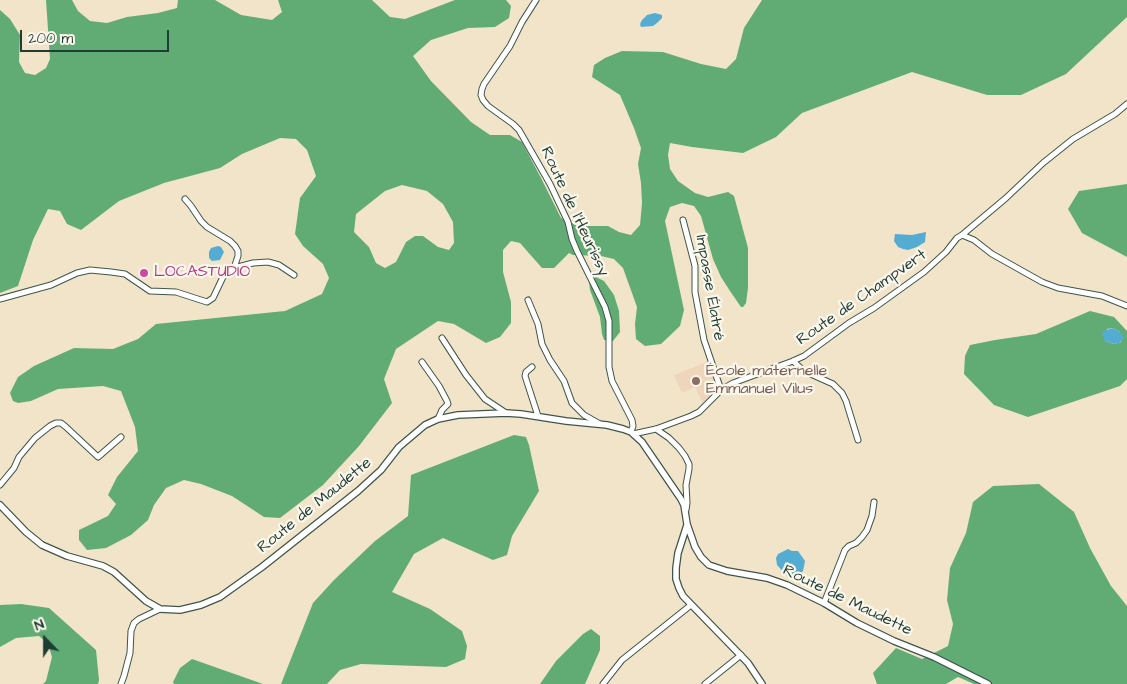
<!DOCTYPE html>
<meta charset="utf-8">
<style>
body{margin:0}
#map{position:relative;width:1127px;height:684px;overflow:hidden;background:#f1e4c8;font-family:"Architects Daughter",sans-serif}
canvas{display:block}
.north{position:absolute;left:20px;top:614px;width:50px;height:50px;-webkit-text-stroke:4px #fbf7ec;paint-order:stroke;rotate:338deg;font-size:14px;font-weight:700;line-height:20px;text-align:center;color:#1f3d34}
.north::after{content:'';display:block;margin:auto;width:18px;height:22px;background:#1f3d34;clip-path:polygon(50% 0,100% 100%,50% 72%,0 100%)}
.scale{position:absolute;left:20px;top:30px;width:149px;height:22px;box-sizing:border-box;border:2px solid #1f3d34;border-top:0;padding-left:6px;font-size:15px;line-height:18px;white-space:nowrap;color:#1f3d34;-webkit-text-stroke:4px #fbf7ec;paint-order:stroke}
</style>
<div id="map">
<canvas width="1127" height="684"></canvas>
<div class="north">N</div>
<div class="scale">200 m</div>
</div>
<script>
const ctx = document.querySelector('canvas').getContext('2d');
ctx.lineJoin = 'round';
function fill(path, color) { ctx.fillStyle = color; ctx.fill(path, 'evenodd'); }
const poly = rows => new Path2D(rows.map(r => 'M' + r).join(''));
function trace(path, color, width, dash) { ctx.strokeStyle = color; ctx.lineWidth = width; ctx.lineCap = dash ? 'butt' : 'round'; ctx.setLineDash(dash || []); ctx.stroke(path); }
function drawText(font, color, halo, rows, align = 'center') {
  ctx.font = font + ' "Architects Daughter",sans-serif'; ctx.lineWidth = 4.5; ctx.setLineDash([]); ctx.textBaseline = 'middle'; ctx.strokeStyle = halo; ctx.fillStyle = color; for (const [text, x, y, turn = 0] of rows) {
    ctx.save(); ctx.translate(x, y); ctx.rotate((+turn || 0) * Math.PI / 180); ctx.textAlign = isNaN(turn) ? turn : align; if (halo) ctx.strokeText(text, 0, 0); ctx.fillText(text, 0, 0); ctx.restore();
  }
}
fill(poly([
 [709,361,718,389,710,395,703,403,695,387,682,393,674,375]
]), '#efd6bb');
fill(poly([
 [46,0,72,0,78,11,90,21,107,23,127,17,158,13,177,8,178,0,215,0,241,15,272,20,282,12,278,0,372,0,390,17,405,19,455,0,506,0,511,6,509,18,495,27,468,28,431,40,413,56,431,81,471,122,490,135,510,135,522,142,541,178,561,218,578,226,608,226,619,232,631,235,640,225,642,203,641,183,638,164,641,148,634,128,620,95,592,77,594,65,605,58,622,51,663,52,701,64,726,69,736,59,744,28,762,0,1127,0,1127,17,1066,74,1021,95,987,95,912,72,802,113,776,137,743,153,692,147,670,143,668,155,670,169,678,181,695,193,708,197,728,192,734,196,748,248,748,288,746,303,743,307,741,307,730,291,721,277,713,259,701,216,694,206,682,203,670,207,665,221,684,310,680,326,661,344,645,346,636,339,635,324,637,307,623,268,614,259,601,256,573,255,569,253,554,268,542,268,520,243,511,241,503,250,503,272,511,302,511,323,500,337,486,343,454,324,438,321,396,349,384,379,392,403,359,446,323,485,280,518,264,517,232,496,201,484,184,480,166,488,154,505,148,520,131,535,106,548,87,550,79,540,79,530,108,516,116,504,108,495,117,477,138,451,135,427,121,391,103,386,58,389,31,401,18,403,13,401,10,393,18,377,34,366,74,348,113,349,138,339,156,324,285,311,322,294,329,278,323,264,303,246,295,234,300,198,316,176,307,150,296,139,280,138,242,154,220,168,164,183,119,201,81,230,67,224,60,211,48,209,33,240,18,286,0,293,0,10,10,19,20,35,19,62,25,73,35,75,46,68,50,59],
 [402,185,427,191,443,204,453,222,454,243,449,250,438,247,423,236,415,236,406,242,396,262,385,268,376,263,369,247,354,232,356,214,385,191],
 [1127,184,1127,257,1082,233,1068,209,1079,191],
 [596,277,604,281,614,295,619,311,620,332,613,341,604,340,602,334,600,317,590,290,589,281],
 [1090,311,1114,317,1127,331,1127,379,1120,386,1028,417,994,405,964,374,965,356,970,345,995,340,1036,334],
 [1113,328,1120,332,1121,342,1118,343,1114,344,1105,341,1107,329],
 [514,435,526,437,529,445,539,491,512,536,507,555,493,560,443,538,414,554,392,592,430,609,462,631,467,646,465,659,446,667,361,664,340,670,327,684,280,684,281,684,313,603,334,580,375,541,408,516,411,475],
 [1039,484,1074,512,1090,548,1111,586,1127,606,1127,684,974,684,958,677,946,684,877,684,873,673,896,648,922,659,948,646,953,624,947,600,950,568,966,533,973,502,993,486],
 [21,604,49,608,96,650,99,680,98,684,43,684,46,681,52,657,48,644,39,636,16,638,0,647,0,605],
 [591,629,600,636,600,650,585,684,540,684,556,661,583,634],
 [192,659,263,684,174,684,173,682,180,668]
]), '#61ac74');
fill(poly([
 [655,13,662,15,662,18,657,23,653,26,641,27,640,24,642,20,647,15],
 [926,232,925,242,917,247,908,250,903,249,898,247,894,241,895,234,912,235],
 [218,246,221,247,224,252,220,260,212,261,209,258,209,252,211,248],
 [1113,328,1120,332,1124,338,1119,343,1114,344,1105,341,1102,334,1103,331],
 [788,549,792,551,798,551,805,561,803,571,800,575,796,577,787,576,777,565,776,558,778,554]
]), '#55acd2');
const minor = poly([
 [536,0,522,22,510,46,484,84,482,89,481,95,483,100,488,106,513,124,519,130,550,184,568,222,572,239,577,251,605,307,609,321,609,367,612,381,632,420,633,426,631,432],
 [185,199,191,206,201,221,207,227,230,241,235,246,238,251,238,256,234,268],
 [683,220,695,266,695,292,704,340,721,390],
 [962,235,1006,198,1043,163,1073,139,1115,114,1127,104],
 [0,299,51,285,77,273,90,270,111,272,125,274,150,291,176,292,207,302,213,298,223,277,227,273,234,268,253,263,268,262,279,265,294,275],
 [528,300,538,324,542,344,550,360,564,381,572,403,584,415,600,424],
 [442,338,466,375,481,394,485,399,506,413],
 [793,361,804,371,833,384,842,393,846,401,858,440],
 [422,362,439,386,447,401,448,404,442,410,438,419],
 [532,367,526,372,525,376,538,416],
 [656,429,669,438,679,448,685,456,689,464,689,469,686,485,687,503,686,510],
 [633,434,656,429,691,416,699,412,721,390,733,383,793,361,804,356,849,323,874,308,924,272,946,252,957,238,962,235,974,240,992,254,1042,282,1058,288,1102,296,1127,306],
 [0,485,14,468,19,457,35,438,50,426,56,423,61,423,66,427,98,457,121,437],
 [824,603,845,550,849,546,856,543,862,537,867,530,872,516,874,502],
 [121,684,124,676,130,653,131,631,134,623,139,619,160,609],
 [603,684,622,660,691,605],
 [705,684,741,655]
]);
const tertiary = poly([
 [0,505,26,532,42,545,67,556,103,566,114,572,146,601,160,609,180,610,201,605,220,597,262,567,358,491,381,470,399,447,425,425,438,419,458,415,506,413,521,414,566,421,607,425,623,429,631,432,642,442,681,499,684,505,687,524,695,547,701,557,709,565,727,571,767,578,787,585,824,603,857,623,894,641,934,657,988,684],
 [687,525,678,553,676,568,676,579,679,588,683,596,748,663,762,684]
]);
trace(minor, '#3e564a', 7);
trace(tertiary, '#3e564a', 8);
trace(minor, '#fff', 5);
trace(tertiary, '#fff', 5.5);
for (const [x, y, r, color] of [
 [144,273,5,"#d1479c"],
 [696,381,5,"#8d6e63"]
]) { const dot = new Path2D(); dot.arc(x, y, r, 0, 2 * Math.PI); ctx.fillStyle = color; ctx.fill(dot); trace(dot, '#fbf7ec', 2); }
drawText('16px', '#1f3d34', '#fbf7ec', [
 ["Route de l'Heurissy",574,212,65],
 ["Impasse Élatré",709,288,80],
 ["Route de Champvert",862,298,-35],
 ["Route de Maudette",315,506,-39],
 ["Route de Maudette",847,601,26]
]);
drawText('16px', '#b23c85', '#fbf7ec', [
 ["LOCASTUDIO",154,273]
], 'left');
drawText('16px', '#785e54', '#fbf7ec', [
 ["École maternelle",706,372],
 ["Emmanuel Vilus",706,390]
], 'left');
</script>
